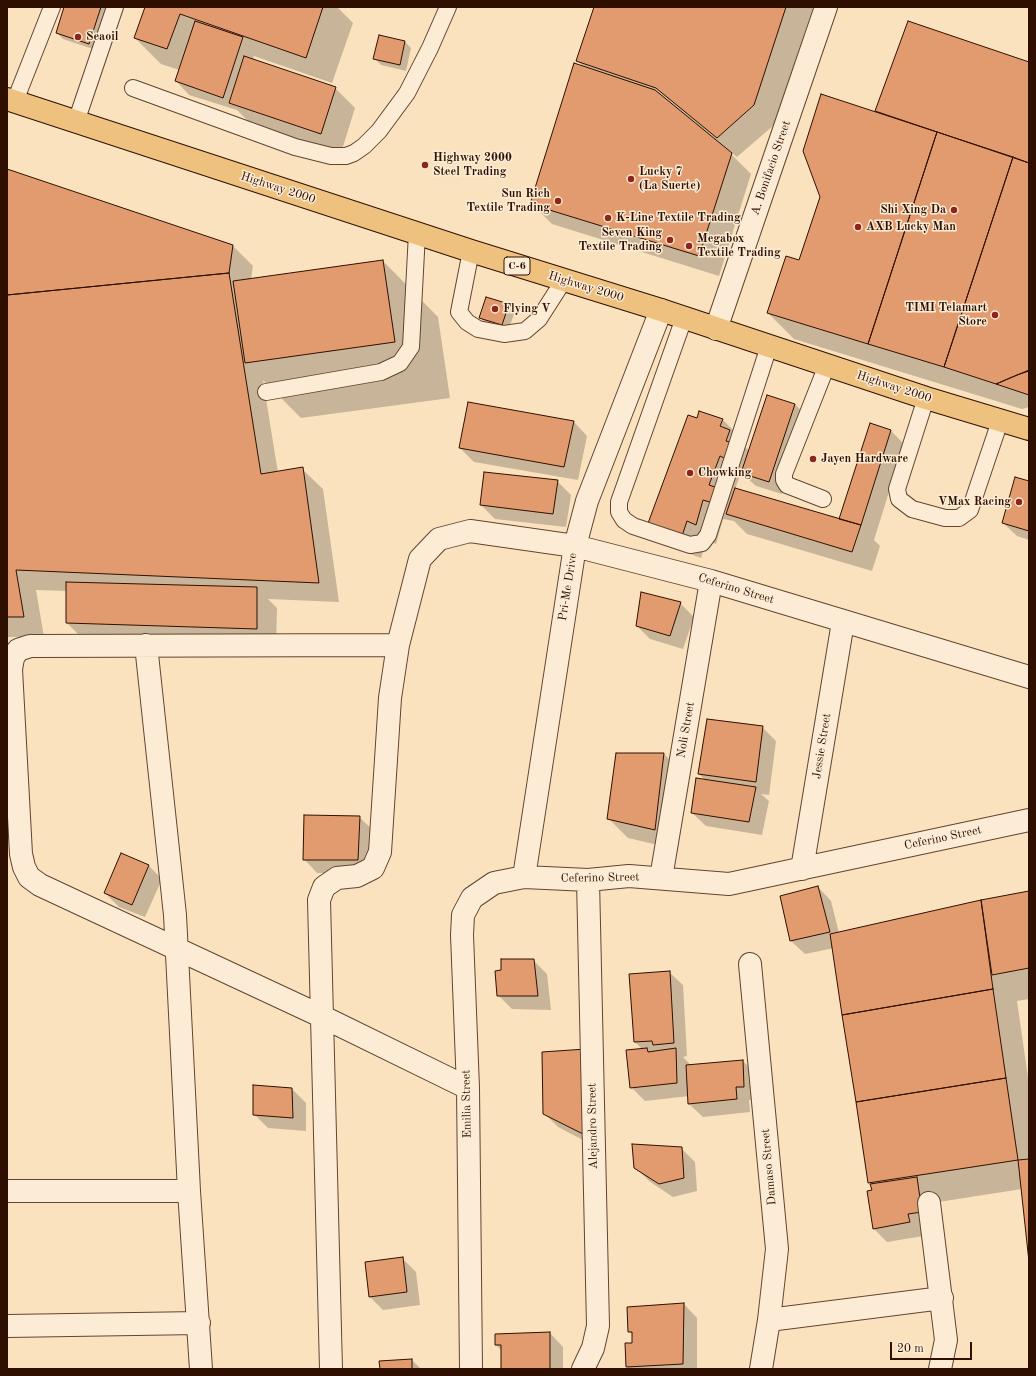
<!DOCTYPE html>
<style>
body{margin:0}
#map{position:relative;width:1036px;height:1376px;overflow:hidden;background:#fbe2be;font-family:"Old Standard TT",serif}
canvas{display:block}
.frame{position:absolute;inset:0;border:8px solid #2f0f00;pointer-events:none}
.scale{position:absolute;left:890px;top:1342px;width:82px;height:18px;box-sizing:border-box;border:2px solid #2f0f00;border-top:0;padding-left:5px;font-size:12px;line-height:14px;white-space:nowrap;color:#2f0f00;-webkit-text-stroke:3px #fcecd5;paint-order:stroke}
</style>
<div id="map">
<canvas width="1036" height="1376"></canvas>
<div class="frame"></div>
<div class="scale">20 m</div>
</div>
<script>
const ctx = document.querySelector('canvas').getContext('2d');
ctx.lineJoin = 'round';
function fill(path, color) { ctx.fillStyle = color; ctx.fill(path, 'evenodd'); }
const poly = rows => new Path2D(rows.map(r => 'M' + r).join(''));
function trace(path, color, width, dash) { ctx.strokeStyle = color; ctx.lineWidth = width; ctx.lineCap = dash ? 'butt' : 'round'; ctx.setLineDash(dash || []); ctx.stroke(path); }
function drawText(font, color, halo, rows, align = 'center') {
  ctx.font = font + ' "Old Standard TT",serif'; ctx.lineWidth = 3; ctx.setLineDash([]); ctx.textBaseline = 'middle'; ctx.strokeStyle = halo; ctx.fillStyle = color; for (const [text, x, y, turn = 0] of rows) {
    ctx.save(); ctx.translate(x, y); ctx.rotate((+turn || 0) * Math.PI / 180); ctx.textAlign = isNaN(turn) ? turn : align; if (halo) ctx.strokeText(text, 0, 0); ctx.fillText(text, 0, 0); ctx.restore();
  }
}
fill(poly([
 [65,7,110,7,96,50,63,39,57,33],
 [146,7,337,7,353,23,332,83,254,56,253,60,335,88,355,108,341,153,250,123,237,110,189,95,176,81,179,70,161,64,135,38],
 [595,7,813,7,774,125,737,157,732,153,731,154,751,174,719,276,552,224,532,204,584,67,578,61],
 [380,36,405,42,411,48,406,71,381,65,375,59],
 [1029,63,1029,407,1022,409,794,339,768,313,800,262,879,114,876,111],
 [7,170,233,246,253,266,251,279,383,261,438,317,450,398,301,418,263,380,278,473,302,469,323,489,339,602,268,599,277,608,276,648,87,643,67,623,67,591,36,590,44,637,7,637],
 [508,305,515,311,508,331,487,325,481,318],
 [795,404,808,418,782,494,756,486,748,479,740,476,735,489,843,521,871,424,891,431,904,444,874,540,880,546,872,571,747,534,734,521,723,519,716,544,707,540,701,558,669,546,698,419,722,419,743,440,741,442,749,451],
 [574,422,587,436,578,480,474,462,460,448],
 [557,481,571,495,566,527,495,519,481,505],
 [1029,482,1029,540,1017,536,1003,523],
 [680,603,694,617,683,649,650,639,637,626],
 [762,727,776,741,769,795,761,794,769,801,762,835,706,826,692,813,705,780,699,774],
 [617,754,664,754,684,774,675,849,628,838,608,818],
 [359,817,373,830,371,873,317,873,304,859],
 [122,855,149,866,162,879,145,917,119,907,105,893],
 [818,887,831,901,839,933,1029,892,1029,999,1017,1001,1029,1084,1029,1253,1022,1189,932,1203,923,1236,887,1242,874,1229,873,1191,872,1185,869,1182,834,948,805,954,791,941,782,897],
 [533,960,547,974,551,1010,512,1009,498,995],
 [669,972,683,985,687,1056,683,1057,689,1063,689,1066,743,1061,757,1075,758,1100,749,1100,750,1112,703,1117,689,1104,689,1096,645,1101,631,1087,642,1049,635,1042],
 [543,1053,604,1151,558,1127,544,1113],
 [292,1089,306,1103,306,1131,268,1128,254,1114],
 [681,1148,695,1162,697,1191,673,1197,649,1181,635,1167],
 [402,1258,416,1272,420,1305,383,1310,369,1296],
 [684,1304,697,1318,697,1369,629,1369,627,1367,633,1344,633,1335,629,1331],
 [550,1333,563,1347,563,1369,502,1369,502,1351,496,1345],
 [412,1360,421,1369,381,1369]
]), '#0003');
const building = poly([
 [64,7,101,7,89,44,56,33,64,7],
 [145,7,323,7,306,58,180,14,167,49,134,38,145,7],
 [594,7,786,7,754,105,717,138,656,88,576,61,594,7],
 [195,21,243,37,223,98,175,81,195,21],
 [908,21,1029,62,1029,163,875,111,908,21],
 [379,35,405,41,400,65,373,59,379,35],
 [244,56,336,87,321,134,229,103,244,56],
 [574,63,655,90,732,153,699,256,530,204,574,63],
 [821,94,937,132,868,344,767,313,786,256,799,260,820,197,803,151,821,94],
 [937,132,1013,157,944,367,868,344,937,132],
 [1013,157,1029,163,1029,370,996,384,944,367,1013,157],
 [7,169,233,245,229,273,7,295,7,169],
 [383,260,395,342,245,363,233,281,383,260],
 [229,273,261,474,303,467,319,583,16,570,24,617,7,617,7,295,229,273],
 [486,297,509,304,502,325,479,318,486,297],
 [1029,371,1029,395,996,384,1017,375,1029,371],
 [767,395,795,404,769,482,741,473,767,395],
 [468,402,574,421,564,467,459,448,468,402],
 [699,411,723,419,720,426,730,430,726,441,734,443,728,460,720,456,709,485,718,488,713,503,703,500,696,525,687,521,681,539,647,526,688,415,697,418,699,411],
 [870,423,891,430,861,525,839,519,870,423],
 [484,472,558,480,553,514,480,505,484,472],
 [1015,477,1029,481,1029,531,1002,523,1015,477],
 [735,488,861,525,852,552,726,514,735,488],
 [66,582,257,587,257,629,66,623,66,582],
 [641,592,681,602,670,636,636,626,641,592],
 [707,719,763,726,756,782,698,774,707,719],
 [616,753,664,753,655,830,607,819,616,753],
 [696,778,756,787,749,822,691,813,696,778],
 [304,815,360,816,358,860,303,860,304,815],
 [121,853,149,865,132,905,104,893,121,853],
 [818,886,830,932,790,941,780,896,818,886],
 [1029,891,1029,968,992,975,981,900,1029,891],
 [981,900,993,989,842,1015,830,934,981,900],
 [501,959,534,959,538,996,497,996,495,971,501,970,501,959],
 [670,971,674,1043,653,1045,652,1041,634,1042,629,974,670,971],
 [993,989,1006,1078,856,1102,842,1015,993,989],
 [647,1048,648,1052,676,1048,677,1083,630,1088,626,1050,647,1048],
 [586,1049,591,1138,543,1114,542,1052,586,1049],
 [743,1060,744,1087,736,1087,737,1099,688,1104,686,1065,743,1060],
 [1006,1078,1018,1160,868,1183,856,1102,1006,1078],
 [253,1085,292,1088,293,1118,253,1115,253,1085],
 [632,1144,682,1147,684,1178,659,1184,634,1168,632,1144],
 [1029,1159,1029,1262,1018,1160,1029,1159],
 [917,1177,922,1212,908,1214,910,1222,873,1229,867,1191,872,1190,870,1184,917,1177],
 [403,1257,407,1292,369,1297,365,1262,403,1257],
 [684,1303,683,1364,626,1367,625,1343,632,1343,632,1332,628,1332,627,1307,684,1303],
 [550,1332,550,1369,501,1369,501,1345,495,1345,495,1334,550,1332],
 [412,1359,412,1369,380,1369,379,1361,412,1359]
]);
fill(building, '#e29b6e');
trace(building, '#2f0f00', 1);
const service = poly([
 [133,88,295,147,331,156,346,156,354,153,364,146,379,131,407,93,430,48,448,7],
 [15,101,52,7],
 [76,122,115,7],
 [471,251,459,312,467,322,478,329,504,334,525,331,539,319,564,280],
 [684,318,619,502,619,512,624,520,633,526,690,545,702,543,708,535,769,346],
 [266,392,381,372,400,363,411,347,417,233],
 [926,398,897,489,899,499,912,509,945,518,959,518,970,510,1000,421],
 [823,499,787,485,784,480,784,474,827,365]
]);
const minor = poly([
 [146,645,175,915,189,1191,201,1369],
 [398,645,30,646,18,650,13,658,11,669,21,854,24,867,29,877,40,885,321,1016,468,1088],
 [802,869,843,622],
 [524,877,575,546,587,501,661,310],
 [661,878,711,581],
 [750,964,777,1249,769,1320,761,1369],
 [7,1191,189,1191],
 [929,1203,946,1340,940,1369],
 [769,1320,942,1298],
 [7,1326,199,1323],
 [331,1369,319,900,324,887,337,878,357,876,373,868,380,852,390,698,398,645,420,559,439,539,470,531,575,546,711,581,1029,677],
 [471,1369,468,1088,462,935,463,915,472,898,494,883,524,877,588,880,629,876,729,884,1029,820],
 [583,1369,593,1348,598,1326,588,880]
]);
const tertiary = poly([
 [716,329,826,7]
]);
const primary = poly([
 [7,99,471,251,661,310,926,398,1029,429]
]);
trace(service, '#624430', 18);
trace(minor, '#624430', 24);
trace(tertiary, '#624430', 24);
trace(primary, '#2f0f00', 24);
trace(service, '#fcecd5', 16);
trace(minor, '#fcecd5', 22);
trace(tertiary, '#fcecd5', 22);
trace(primary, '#eec17f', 22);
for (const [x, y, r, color] of [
 [78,37,4,"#8f2418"],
 [425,165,4,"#8f2418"],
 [631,179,4,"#8f2418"],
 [558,201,4,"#8f2418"],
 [954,210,4,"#8f2418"],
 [608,218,4,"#8f2418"],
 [858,227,4,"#8f2418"],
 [670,240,4,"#8f2418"],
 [689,246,4,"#8f2418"],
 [495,309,4,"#8f2418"],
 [995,315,4,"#8f2418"],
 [813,459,4,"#8f2418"],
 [690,473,4,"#8f2418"],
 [1019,502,4,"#8f2418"]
]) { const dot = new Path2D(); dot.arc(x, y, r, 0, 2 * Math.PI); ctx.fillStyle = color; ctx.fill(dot); trace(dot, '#fcecd5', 1.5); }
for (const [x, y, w] of [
 [517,266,26]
]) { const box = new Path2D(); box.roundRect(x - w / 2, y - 9, w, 18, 3); ctx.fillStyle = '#fcecd5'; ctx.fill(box); trace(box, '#2f0f00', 1); }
drawText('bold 11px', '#2f0f00', null, [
 ["C-6",517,266]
]);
drawText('bold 12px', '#2f0f00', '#fcecd5', [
 ["Seaoil",86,37],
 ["Highway 2000",433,158],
 ["Steel Trading",433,172],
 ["Lucky 7",639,172],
 ["(La Suerte)",639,186],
 ["Sun Rich",550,194,"right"],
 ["Textile Trading",550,208,"right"],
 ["Shi Xing Da",946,210,"right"],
 ["K-Line Textile Trading",616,218],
 ["AXB Lucky Man",866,227],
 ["Seven King",662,233,"right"],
 ["Textile Trading",662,247,"right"],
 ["Megabox",697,239],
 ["Textile Trading",697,253],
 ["TIMI Telamart",987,308,"right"],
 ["Store",987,322,"right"],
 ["Flying V",503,309],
 ["Jayen Hardware",821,459],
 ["Chowking",698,473],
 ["VMax Racing",1011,502,"right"]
], 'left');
drawText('12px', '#2f0f00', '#fcecd5', [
 ["A. Bonifacio Street",771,168,-71],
 ["Highway 2000",278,188,18],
 ["Highway 2000",586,287,17],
 ["Highway 2000",894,387,18],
 ["Pri-Me Drive",568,587,-81],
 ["Ceferino Street",736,589,17],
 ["Noli Street",686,730,-80],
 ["Jessie Street",822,746,-81],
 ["Ceferino Street",943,838,-12],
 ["Ceferino Street",600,878,-1],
 ["Emilia Street",467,1104,-91],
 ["Alejandro Street",593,1126,-91],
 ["Damaso Street",769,1167,-95]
]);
</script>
